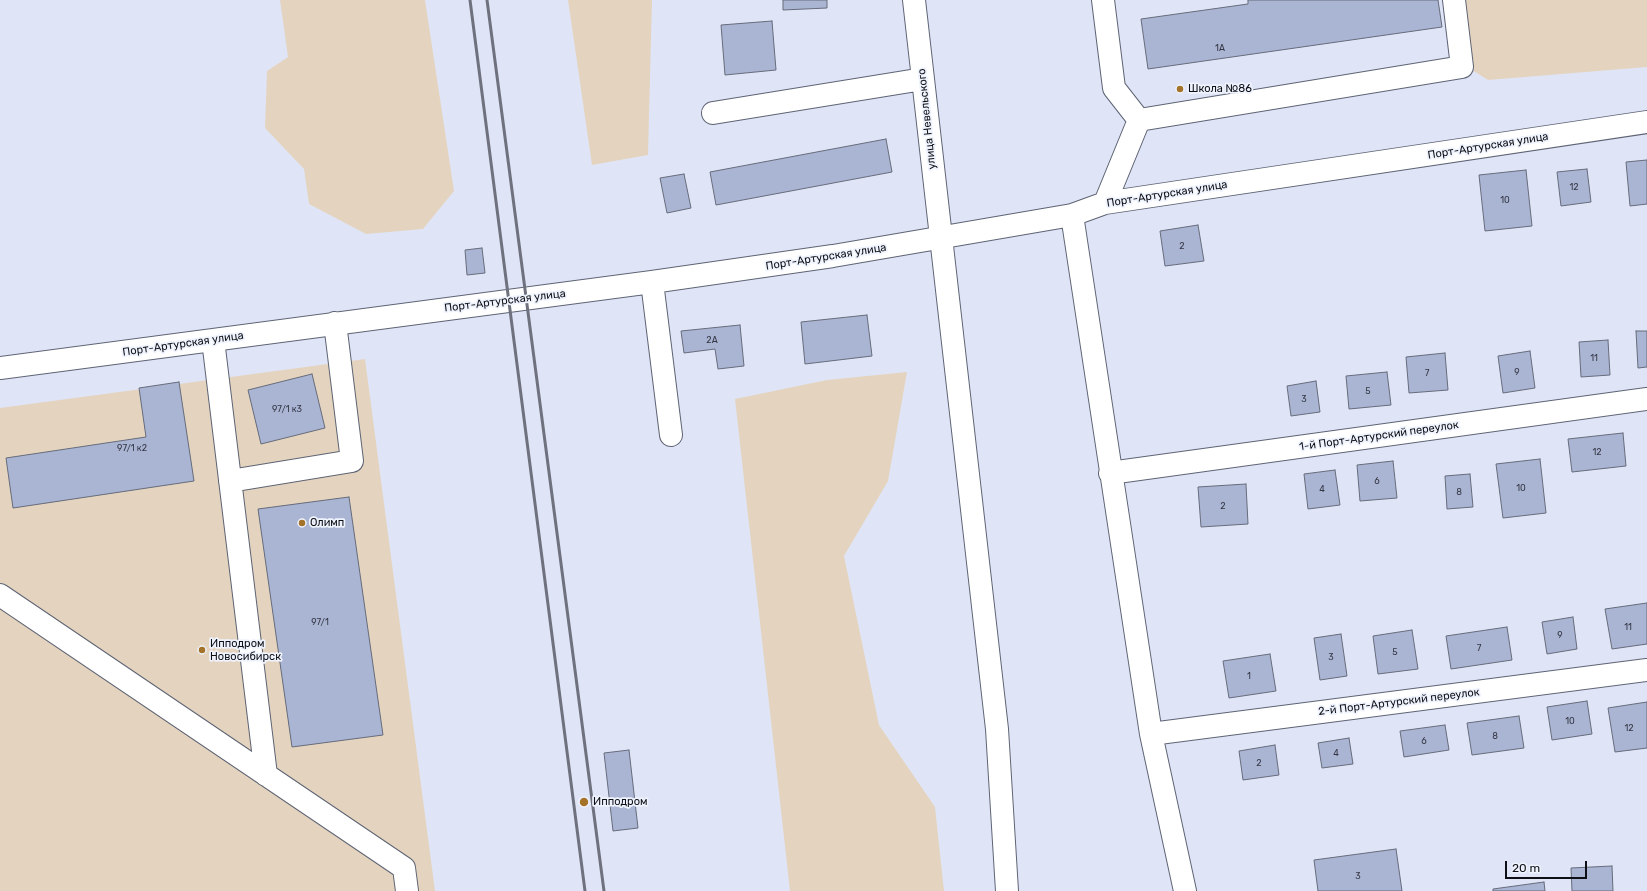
<!DOCTYPE html>
<meta charset="utf-8">
<style>
body{margin:0}
#map{position:relative;width:1647px;height:891px;overflow:hidden;background:#dfe5f7;font-family:Rubik,sans-serif}
canvas{display:block}
.scale{position:absolute;left:1505px;top:861px;width:82px;height:18px;box-sizing:border-box;border:2px solid #0d0f15;border-top:0;padding-left:5px;font-size:12px;line-height:14px;white-space:nowrap;color:#0d0f15;-webkit-text-stroke:3px #eff3fd;paint-order:stroke}
</style>
<div id="map">
<canvas width="1647" height="891"></canvas>
<div class="scale">20 m</div>
</div>
<script>
const ctx = document.querySelector('canvas').getContext('2d');
ctx.lineJoin = 'round';
function fill(path, color) { ctx.fillStyle = color; ctx.fill(path, 'evenodd'); }
const poly = rows => new Path2D(rows.map(r => 'M' + r).join(''));
function trace(path, color, width, dash) { ctx.strokeStyle = color; ctx.lineWidth = width; ctx.lineCap = dash ? 'butt' : 'round'; ctx.setLineDash(dash || []); ctx.stroke(path); }
function drawText(font, color, halo, rows, align = 'center') {
  ctx.font = font + ' Rubik,sans-serif'; ctx.lineWidth = 3.5; ctx.setLineDash([]); ctx.textBaseline = 'middle'; ctx.strokeStyle = halo; ctx.fillStyle = color; for (const [text, x, y, turn = 0] of rows) {
    ctx.save(); ctx.translate(x, y); ctx.rotate((+turn || 0) * Math.PI / 180); ctx.textAlign = isNaN(turn) ? turn : align; if (halo) ctx.strokeText(text, 0, 0); ctx.fillText(text, 0, 0); ctx.restore();
  }
}
fill(poly([
 [280,0,425,0,454,191,423,229,366,234,309,204,304,169,265,128,267,71,288,57],
 [568,0,652,0,648,155,592,165],
 [1460,0,1647,0,1647,67,1488,80,1456,60],
 [365,359,435,891,0,891,0,408],
 [907,372,888,481,844,556,879,725,935,807,944,891,790,891,735,399,827,380]
]), '#e4d4bf');
const building = poly([
 [783,0,827,0,827,8,783,10,783,0],
 [1248,0,1438,0,1442,27,1148,69,1141,19,1248,4,1248,0],
 [772,21,776,70,725,75,721,25,772,21],
 [886,139,892,172,716,205,710,172,886,139],
 [1647,160,1647,204,1630,206,1626,162,1647,160],
 [1587,169,1591,202,1561,206,1557,172,1587,169],
 [1526,170,1532,226,1485,231,1479,175,1526,170],
 [684,174,691,208,667,213,660,178,684,174],
 [1198,225,1204,261,1165,266,1160,231,1198,225],
 [482,248,485,273,467,275,465,250,482,248],
 [867,315,872,356,805,364,801,322,867,315],
 [740,325,744,366,718,369,715,349,684,353,681,331,740,325],
 [1636,331,1647,331,1647,367,1638,368,1636,331],
 [1608,340,1610,375,1581,377,1579,342,1608,340],
 [1530,351,1535,388,1503,393,1498,356,1530,351],
 [1445,353,1448,390,1409,393,1406,357,1445,353],
 [1387,372,1391,405,1349,409,1346,376,1387,372],
 [312,374,325,428,261,444,248,390,312,374],
 [1316,381,1320,412,1291,416,1287,386,1316,381],
 [179,382,194,481,13,508,6,458,146,437,139,388,179,382],
 [1623,433,1626,466,1572,472,1568,439,1623,433],
 [1540,459,1546,513,1503,518,1496,464,1540,459],
 [1393,461,1397,498,1360,501,1357,465,1393,461],
 [1335,470,1340,505,1308,509,1304,474,1335,470],
 [1470,474,1473,507,1447,509,1445,476,1470,474],
 [1246,484,1248,524,1201,527,1198,487,1246,484],
 [349,497,383,735,292,747,258,509,349,497],
 [1647,603,1647,644,1612,649,1605,609,1647,603],
 [1573,617,1577,649,1547,654,1542,622,1573,617],
 [1507,627,1512,660,1451,669,1446,636,1507,627],
 [1412,630,1418,669,1378,674,1373,636,1412,630],
 [1341,634,1347,676,1320,680,1314,638,1341,634],
 [1270,654,1276,691,1229,698,1223,661,1270,654],
 [1587,701,1592,734,1552,740,1547,707,1587,701],
 [1647,702,1647,748,1615,752,1608,708,1647,702],
 [1519,716,1524,748,1472,755,1467,723,1519,716],
 [1445,725,1449,750,1404,757,1400,731,1445,725],
 [1349,738,1353,764,1322,768,1318,743,1349,738],
 [1275,745,1279,775,1243,780,1239,751,1275,745],
 [629,750,638,828,613,831,604,753,629,750],
 [1396,849,1402,891,1318,891,1314,860,1396,849],
 [1612,866,1613,891,1572,891,1571,868,1612,866],
 [1544,882,1545,891,1493,891,1493,889,1544,882]
]);
fill(building, '#aab4d3');
trace(building, '#666c7b', 1);
const minor = poly([
 [914,0,997,729,1007,891],
 [1103,0,1114,88,1139,120],
 [713,113,923,79],
 [1105,203,1139,120,1462,67,1454,0],
 [1072,215,1151,734,1185,891],
 [652,282,671,435],
 [213,340,266,775],
 [0,368,652,282,833,256,1072,215,1105,203,1647,122],
 [1110,473,1647,399],
 [230,481,352,461,335,323],
 [0,595,404,868,407,891],
 [1151,734,1647,670]
]);
trace(minor, '#5e6473', 24);
trace(minor, '#fff', 22);
trace(poly([
 [470,0,585,891],
 [487,0,604,891]
]), '#6f727e', 3);
for (const [x, y, r, color] of [
 [1180,89,4,"#a47329"],
 [302,523,4,"#a47329"],
 [202,650,4,"#a47329"],
 [584,802,5,"#a47329"]
]) { const dot = new Path2D(); dot.arc(x, y, r, 0, 2 * Math.PI); ctx.fillStyle = color; ctx.fill(dot); trace(dot, '#eff3fd', 1.5); }
drawText('9px', '#343844', null, [
 ["1А",1220,48],
 ["12",1574,187],
 ["10",1505,200],
 ["2",1182,246],
 ["2А",712,340],
 ["11",1594,358],
 ["9",1517,372],
 ["7",1427,373],
 ["5",1368,391],
 ["3",1304,399],
 ["97/1 к3",287,409],
 ["97/1 к2",132,448],
 ["12",1597,452],
 ["6",1377,481],
 ["10",1521,488],
 ["4",1322,489],
 ["8",1459,492],
 ["2",1223,506],
 ["97/1",320,622],
 ["11",1628,627],
 ["9",1560,635],
 ["7",1479,648],
 ["5",1395,652],
 ["3",1331,657],
 ["1",1249,676],
 ["10",1570,721],
 ["12",1629,728],
 ["8",1495,736],
 ["6",1424,741],
 ["4",1336,753],
 ["2",1259,763],
 ["3",1358,876]
]);
drawText('11px', '#0d0f15', '#eff3fd', [
 ["Школа №86",1188,89],
 ["Олимп",310,523],
 ["Ипподром",210,644],
 ["Новосибирск",210,657],
 ["Ипподром",593,802]
], 'left');
drawText('11px', '#0d0f15', '#eff3fd', [
 ["улица Невельского",927,119,-96],
 ["Порт-Артурская улица",1488,146,-9],
 ["Порт-Артурская улица",1167,194,-9],
 ["Порт-Артурская улица",826,257,-9],
 ["Порт-Артурская улица",505,301,-7],
 ["Порт-Артурская улица",183,344,-8],
 ["1-й Порт-Артурский переулок",1379,436,-8],
 ["2-й Порт-Артурский переулок",1399,702,-7]
]);
</script>
